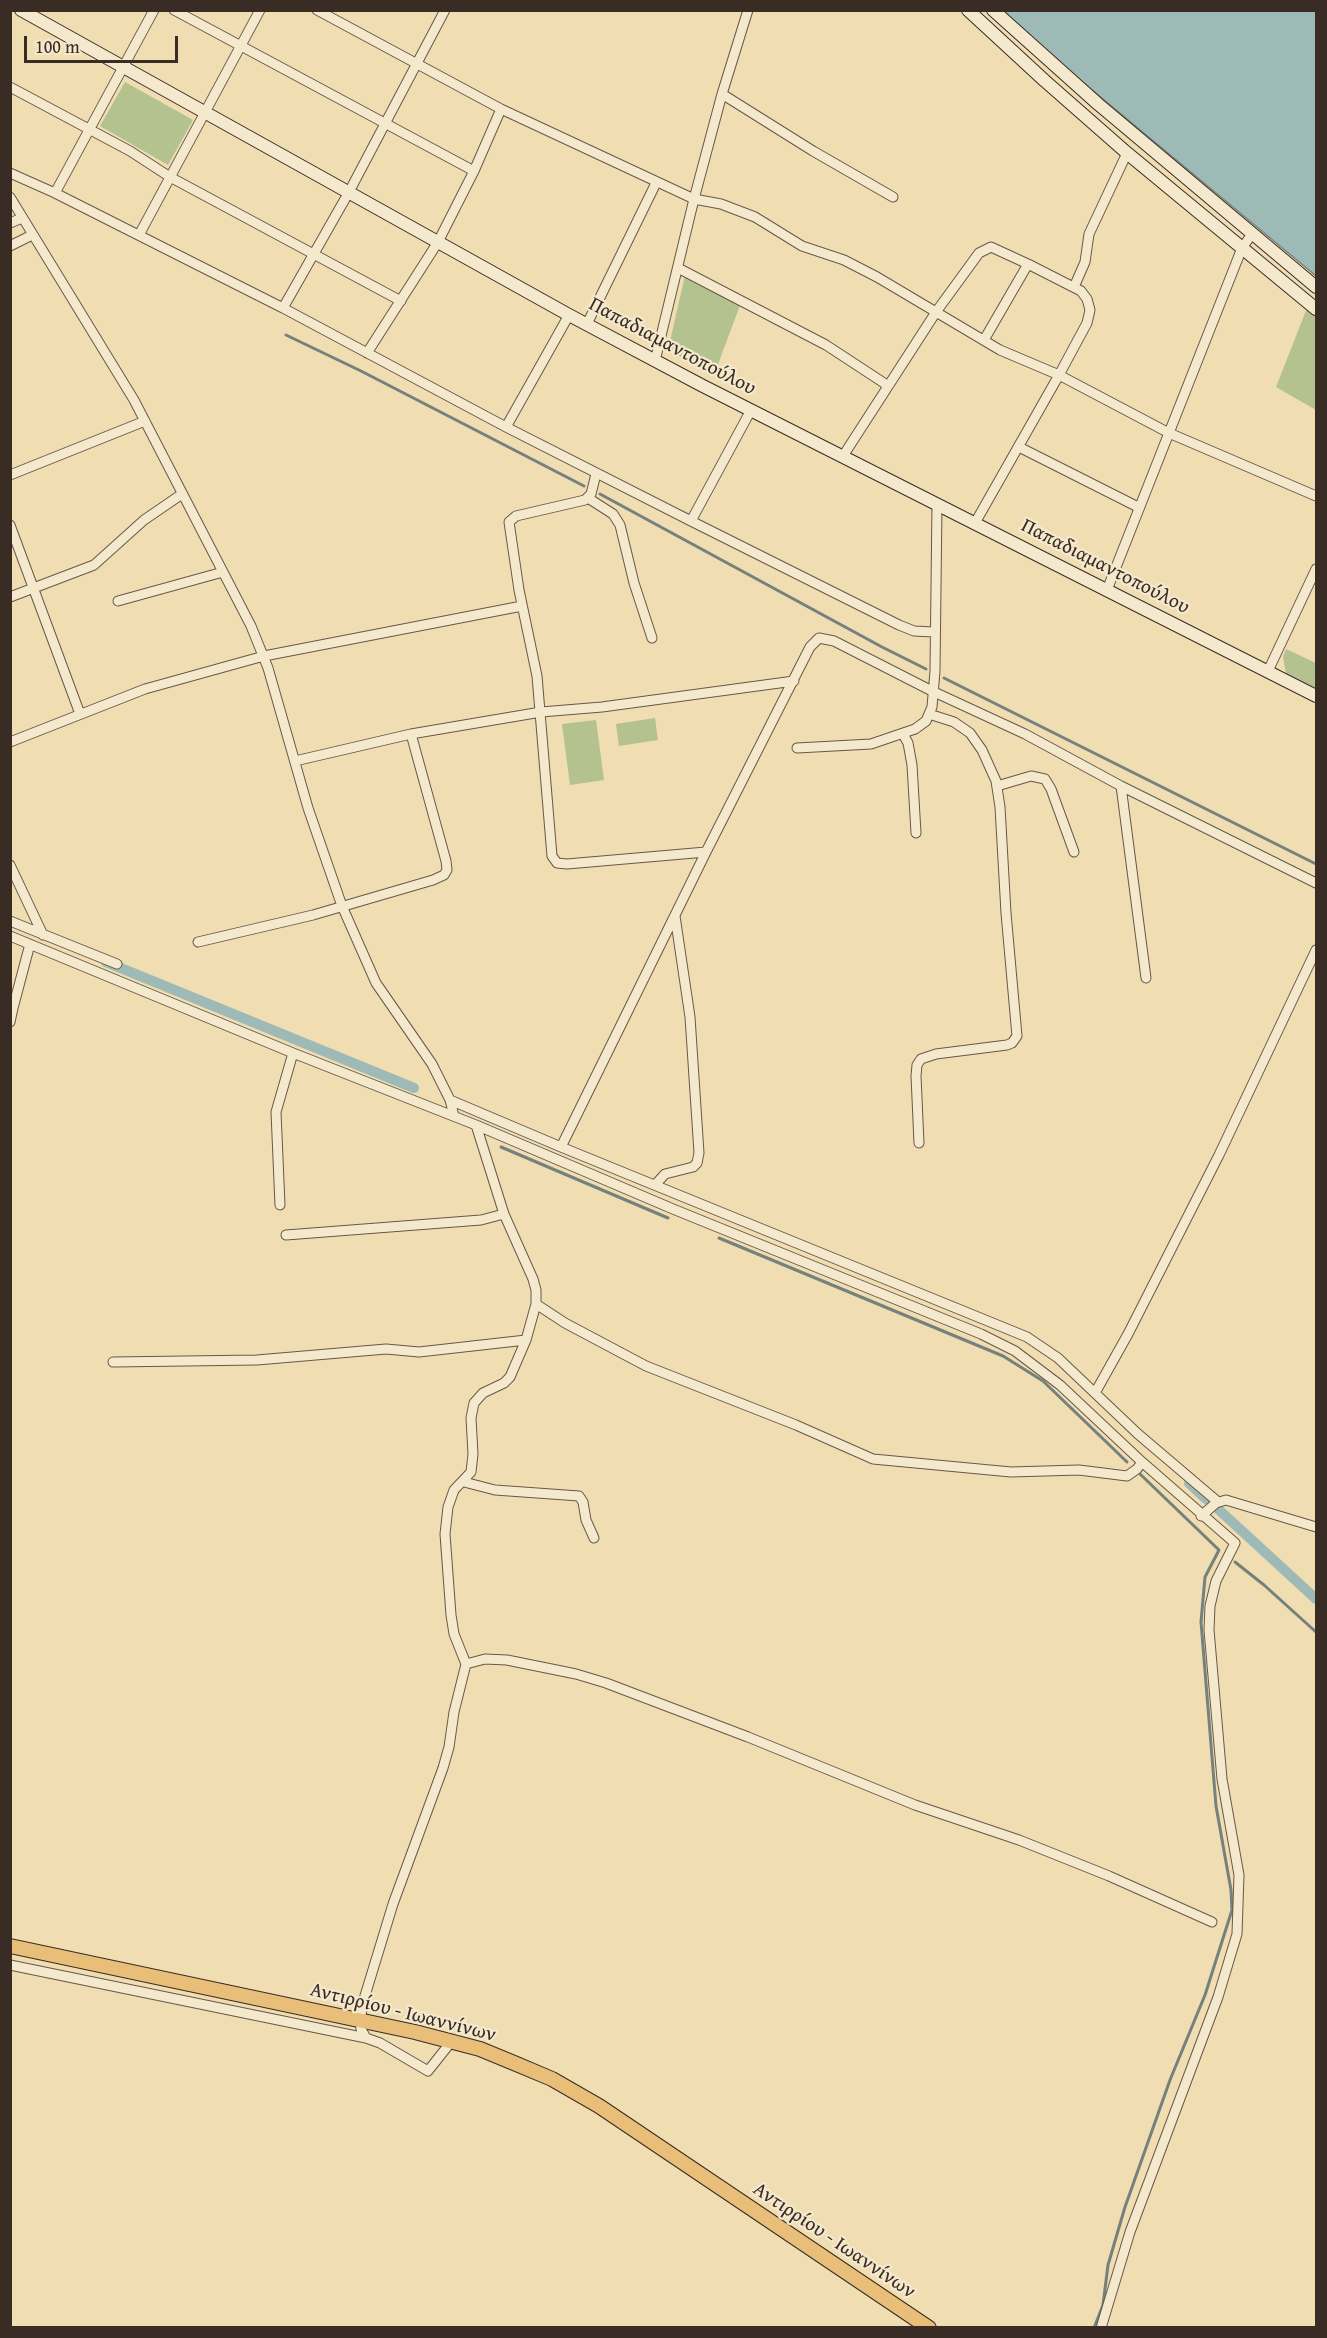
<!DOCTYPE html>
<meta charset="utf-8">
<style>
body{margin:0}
#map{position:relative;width:1327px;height:2338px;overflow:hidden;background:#f0ddb2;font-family:"Gentium Book Plus",serif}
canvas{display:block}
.frame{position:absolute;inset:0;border:12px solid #392c25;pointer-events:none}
.scale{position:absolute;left:24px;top:36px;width:154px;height:27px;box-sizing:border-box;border:3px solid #392c25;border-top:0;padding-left:8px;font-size:18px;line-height:21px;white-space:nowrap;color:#392c25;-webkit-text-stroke:4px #f5e9cd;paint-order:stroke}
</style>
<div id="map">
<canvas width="1327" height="2338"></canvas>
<div class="frame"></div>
<div class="scale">100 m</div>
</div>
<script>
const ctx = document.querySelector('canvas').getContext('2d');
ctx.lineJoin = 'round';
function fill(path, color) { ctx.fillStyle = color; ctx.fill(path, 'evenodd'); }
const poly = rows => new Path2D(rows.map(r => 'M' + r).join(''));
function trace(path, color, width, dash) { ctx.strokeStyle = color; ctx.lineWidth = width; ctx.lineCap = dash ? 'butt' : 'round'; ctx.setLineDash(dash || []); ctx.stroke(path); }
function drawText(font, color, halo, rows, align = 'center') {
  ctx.font = font + ' "Gentium Book Plus",serif'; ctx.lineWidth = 4.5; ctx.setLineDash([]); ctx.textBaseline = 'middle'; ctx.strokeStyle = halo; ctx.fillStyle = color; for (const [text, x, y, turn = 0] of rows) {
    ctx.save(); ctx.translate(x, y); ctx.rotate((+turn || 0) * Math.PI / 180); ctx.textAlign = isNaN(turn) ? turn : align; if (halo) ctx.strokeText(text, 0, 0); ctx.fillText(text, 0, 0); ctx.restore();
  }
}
fill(poly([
 [125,82,193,120,168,165,100,126],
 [686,271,742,300,714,375,668,350],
 [1307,308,1316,315,1316,410,1276,387],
 [1286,649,1316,663,1316,688,1286,674,1283,657],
 [655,718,658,740,619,746,616,724],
 [596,720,604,780,570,785,562,724]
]), '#b4c290');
const water = poly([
 [1003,11,1316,11,1316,276,1057,61,1003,11]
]);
fill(water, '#9dbab6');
trace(water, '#75817c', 1.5);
trace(poly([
 [286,335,361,371,584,486],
 [600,494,882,647,926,669],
 [944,678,1316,864],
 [501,1147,668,1218],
 [719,1238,1003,1356,1043,1381,1127,1462],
 [1235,1562,1264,1585,1316,1632],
 [1094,2328,1103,2305,1108,2265,1125,2207,1170,2080,1205,1995,1232,1910,1231,1890,1216,1806,1201,1622,1205,1577,1219,1550,1140,1474]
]), '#75817c', 3);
trace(poly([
 [106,962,414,1088],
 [1189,1483,1206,1499],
 [1218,1509,1316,1599]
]), '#9dbab6', 10);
const street = poly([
 [174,10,474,171],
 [317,10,501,109,694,199,721,204,755,217,802,246,844,260,877,277,1000,350,1059,375,1169,433,1316,496],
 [10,87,130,151,170,177,401,301],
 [722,94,813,151,893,197],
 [10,173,55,193,283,308,506,427,691,521,899,625,914,631,934,632],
 [55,193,154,10],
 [10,197,134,400,251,626,268,668,308,808,342,906,376,983,432,1064,450,1100,454,1116],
 [10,223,22,218],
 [139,235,260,10],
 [10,246,32,235],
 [678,268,826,345,887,385],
 [1074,287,1085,262,1089,234,1127,153],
 [283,308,349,192,445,10],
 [587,324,656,183],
 [984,340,1028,264],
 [367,353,438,242,474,171,501,109],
 [655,361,694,199,722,94,748,10],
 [506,427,569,315],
 [1019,447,1138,507],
 [843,456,936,312,979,253,991,247,1028,264,1081,291,1087,299,1090,310,1087,323,1059,375,975,523],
 [596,474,591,494,585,500,516,516,509,522,519,590,537,676,552,856,557,863,567,864,706,852],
 [10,475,145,421],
 [588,498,613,514,620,525,634,583,652,638],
 [691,521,751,410],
 [10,525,80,714],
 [1107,590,1242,248,1252,234],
 [10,597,94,565,144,520,182,494],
 [118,601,223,572],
 [1268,671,1316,569],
 [903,734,908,743,912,765,916,833],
 [10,742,145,689,264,656,522,606],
 [797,748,871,744,915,729,926,721,932,707,935,671,937,504],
 [295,761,411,734,541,712,602,707,794,681],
 [997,786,1031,776,1045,779,1051,789,1074,852],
 [1121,786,1146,978],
 [10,865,43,935],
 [10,921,117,964],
 [10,936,293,1053,476,1125,504,1214,533,1279,536,1290,536,1304,526,1340,510,1377,504,1383,483,1393,474,1403,471,1418,473,1454,471,1472,454,1490,448,1507,445,1534,451,1615,454,1634,466,1664,454,1712,449,1747,443,1768,393,1904,364,1999,360,2020,361,2029,366,2038],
 [198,942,313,915,433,880,444,875,447,870,446,861,411,734],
 [10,1008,13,1008,10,1022],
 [13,1008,30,944],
 [450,1100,561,1147,706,852,810,647,819,638,834,641,932,691,1025,734,1121,786,1316,883],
 [476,1125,673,1209,981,1334,1015,1351,1060,1385,1142,1462,1235,1543,1216,1581,1210,1606,1209,1630,1222,1779,1239,1875,1237,1934,1218,1997,1130,2232,1101,2328],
 [919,1143,916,1076,917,1065,921,1059,936,1054,1007,1045,1012,1043,1017,1036,1006,913,1000,807,996,781,982,750,970,733,954,722,929,714],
 [561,1147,1027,1337,1058,1358,1138,1434,1218,1502],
 [655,1185,665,1174,693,1167,697,1163,699,1153,690,1017,675,916],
 [280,1205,276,1112,293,1053],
 [286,1235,481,1220,504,1214],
 [536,1304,565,1323,646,1366,796,1425,873,1459,1011,1472,1079,1470,1127,1476,1137,1469,1142,1462],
 [113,1362,257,1360,386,1349,419,1352,526,1340],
 [1095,1393,1128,1334,1219,1155,1316,950],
 [464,1482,495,1490,579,1496,583,1502,586,1520,594,1538],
 [1201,1516,1216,1503,1226,1500,1316,1527],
 [466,1664,485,1659,507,1660,576,1674,606,1683,748,1737,915,1805,1019,1840,1109,1876,1212,1922],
 [10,1965,366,2038,380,2043,428,2071,451,2042]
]);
const secondary = poly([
 [21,10,569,315,703,386,1316,696],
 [968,10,1045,81,1127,153,1316,309],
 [993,10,1098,104,1316,287]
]);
const primary = poly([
 [10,1946,415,2032,480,2049,514,2063,552,2079,599,2106,929,2328]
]);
trace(street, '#675848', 11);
trace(secondary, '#392c25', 14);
trace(primary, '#392c25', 16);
trace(street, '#f5e9cd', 9);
trace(secondary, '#f5e9cd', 12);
trace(primary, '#e8be79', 14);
drawText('20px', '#392c25', '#f5e9cd', [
 ["Παπαδιαμαντοπούλου",672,347,28],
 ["Παπαδιαμαντοπούλου",1105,567,27],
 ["Αντιρρίου - Ιωαννίνων",403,2013,14],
 ["Αντιρρίου - Ιωαννίνων",834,2241,34]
]);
</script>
